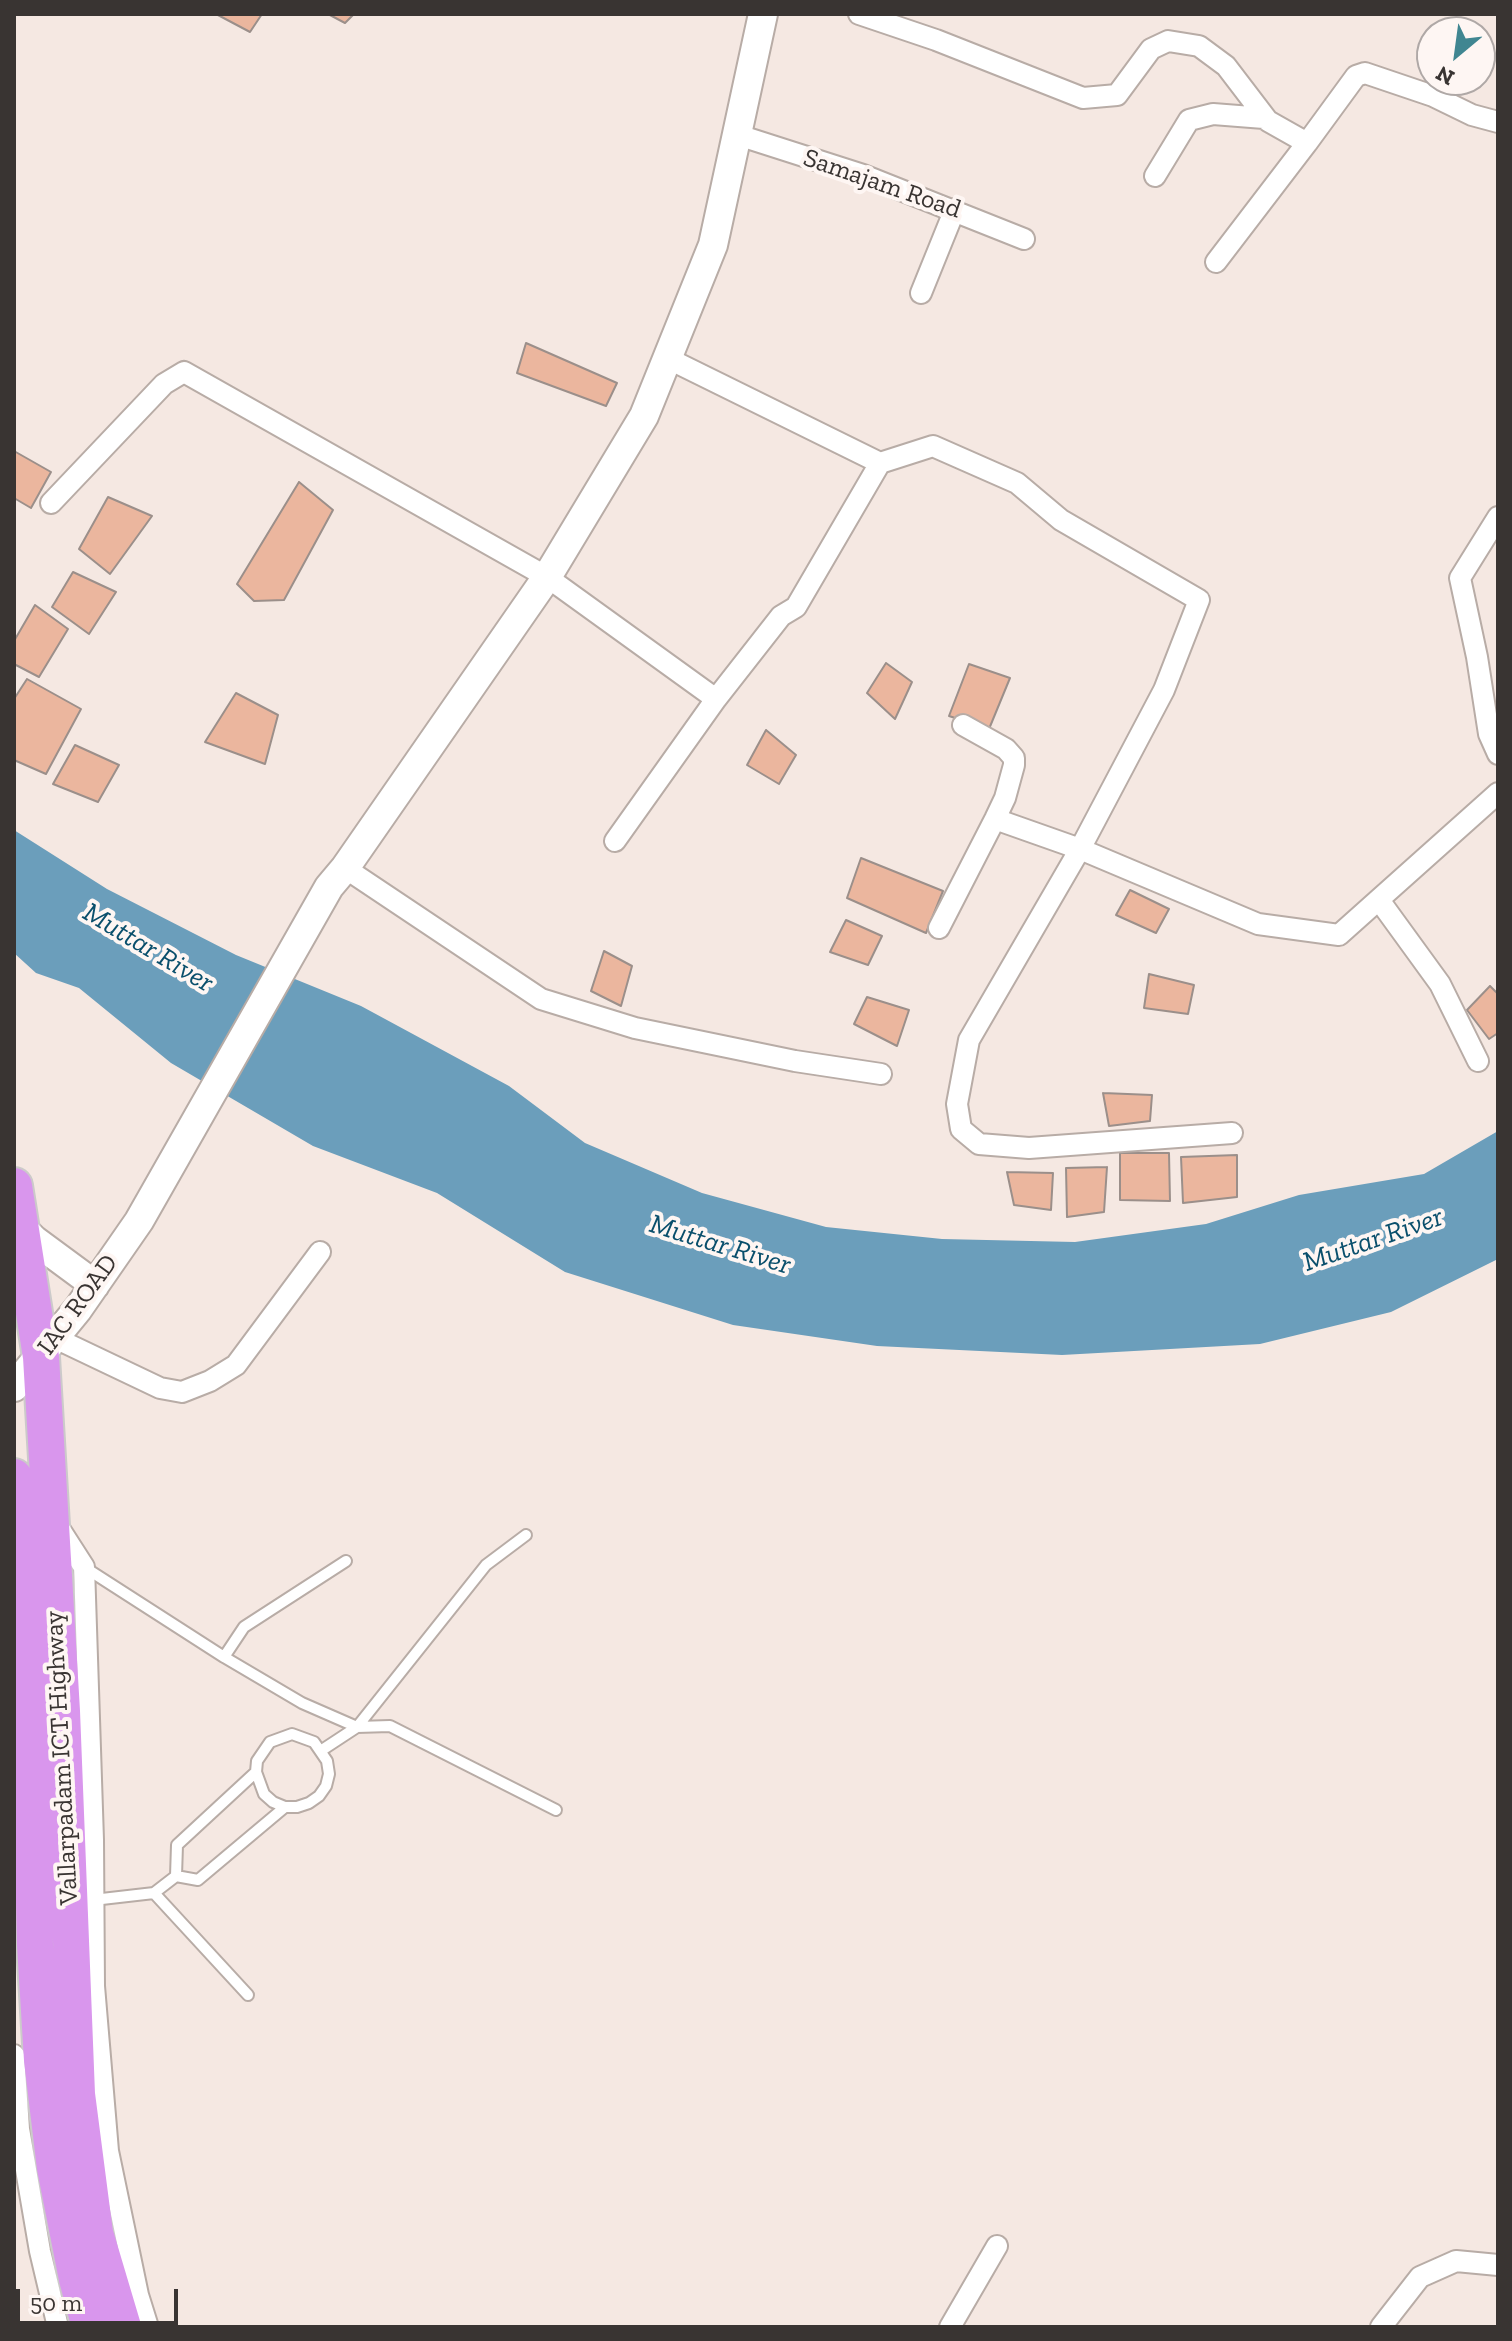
<!DOCTYPE html>
<style>
body{margin:0}
#map{position:relative;width:1512px;height:2341px;overflow:hidden;background:#f5e8e2;font-family:"Zilla Slab",serif}
canvas{display:block}
.frame{position:absolute;inset:0;border:16px solid #393432;pointer-events:none}
.north{position:absolute;left:1416px;top:16px;width:80px;height:80px;box-sizing:border-box;background:#fef6f3;border:2px solid #afa8a6;border-radius:50%;rotate:209deg;font-size:22px;font-weight:700;line-height:32px;text-align:center;color:#393432}
.north::after{content:'';display:block;margin:auto;width:28px;height:36px;background:#408691;clip-path:polygon(50% 0,100% 100%,50% 72%,0 100%)}
.scale{position:absolute;left:16px;top:2289px;width:162px;height:36px;box-sizing:border-box;border:4px solid #393432;border-top:0;padding-left:10px;font-size:24px;line-height:28px;white-space:nowrap;color:#393432;-webkit-text-stroke:6px #fef6f3;paint-order:stroke}
</style>
<div id="map">
<canvas width="1512" height="2341"></canvas>
<div class="frame"></div>
<div class="north">N</div>
<div class="scale">50 m</div>
</div>
<script>
const ctx = document.querySelector('canvas').getContext('2d');
ctx.lineJoin = 'round';
function fill(path, color) { ctx.fillStyle = color; ctx.fill(path, 'evenodd'); }
const poly = rows => new Path2D(rows.map(r => 'M' + r).join(''));
function trace(path, color, width, dash) { ctx.strokeStyle = color; ctx.lineWidth = width; ctx.lineCap = dash ? 'butt' : 'round'; ctx.setLineDash(dash || []); ctx.stroke(path); }
function drawText(font, color, halo, rows, align = 'center') {
  ctx.font = font + ' "Zilla Slab",serif'; ctx.lineWidth = 8; ctx.setLineDash([]); ctx.textBaseline = 'middle'; ctx.strokeStyle = halo; ctx.fillStyle = color; for (const [text, x, y, turn = 0] of rows) {
    ctx.save(); ctx.translate(x, y); ctx.rotate((+turn || 0) * Math.PI / 180); ctx.textAlign = isNaN(turn) ? turn : align; if (halo) ctx.strokeText(text, 0, 0); ctx.fillText(text, 0, 0); ctx.restore();
  }
}
fill(poly([
 [14,830,107,889,236,955,361,1006,509,1086,585,1143,702,1193,826,1227,942,1239,1075,1242,1206,1224,1299,1195,1424,1174,1498,1131,1498,1259,1391,1312,1260,1344,1062,1355,877,1346,733,1325,565,1272,437,1193,313,1146,171,1063,79,988,36,973,14,953]
]), '#6b9ebb');
const building = poly([
 [216,14,262,14,250,32,216,14],
 [328,14,354,14,345,23,328,14],
 [526,343,617,383,606,406,517,373,526,343],
 [14,451,51,472,31,508,14,498,14,451],
 [299,482,333,510,284,600,254,601,237,584,299,482],
 [108,497,152,516,110,574,79,549,108,497],
 [73,572,116,592,89,634,52,607,73,572],
 [35,605,68,629,39,677,14,664,14,641,35,605],
 [886,663,912,682,895,719,867,693,886,663],
 [969,664,1010,678,989,729,949,716,969,664],
 [27,679,81,709,46,774,14,760,14,699,27,679],
 [236,693,278,715,265,764,205,742,236,693],
 [766,730,796,755,779,784,747,765,766,730],
 [75,745,119,765,98,802,53,784,75,745],
 [861,858,943,891,926,933,847,898,861,858],
 [1130,890,1169,909,1156,933,1116,915,1130,890],
 [846,920,882,936,868,965,830,952,846,920],
 [604,951,632,966,621,1006,591,991,604,951],
 [1149,974,1194,985,1188,1014,1144,1008,1149,974],
 [1490,986,1498,994,1498,1033,1489,1039,1467,1010,1490,986],
 [867,997,909,1010,897,1046,854,1024,867,997],
 [1103,1093,1152,1095,1150,1121,1109,1126,1103,1093],
 [1120,1153,1169,1153,1170,1201,1120,1200,1120,1153],
 [1237,1155,1237,1197,1183,1203,1181,1157,1237,1155],
 [1107,1167,1104,1212,1067,1217,1066,1168,1107,1167],
 [1007,1172,1053,1173,1051,1210,1014,1205,1007,1172]
]);
fill(building, '#ebb69e');
trace(building, '#9b8f8a', 2);
const lane = poly([
 [84,1567,224,1657,302,1703,357,1727,390,1726,556,1810],
 [224,1657,244,1627,346,1561],
 [322,1750,357,1727,486,1565,526,1535],
 [176,1876,198,1880,285,1807],
 [154,1893,176,1876,177,1845,256,1772,257,1761,270,1742,292,1734,314,1742,327,1761,329,1774,326,1786,319,1796,309,1803,297,1807,285,1807,273,1802,264,1794,256,1772],
 [93,1900,154,1893,248,1995]
]);
const street = poly([
 [859,14,936,40,1083,98,1117,95,1151,49,1168,41,1199,46,1226,66,1268,121,1307,143,1356,76,1365,73,1433,96,1472,115,1498,122],
 [738,135,863,175,1024,239],
 [1155,176,1189,120,1213,114,1264,118],
 [1216,262,1307,143],
 [921,293,955,209],
 [667,358,880,463,933,446,1017,483,1061,520,1199,600,1164,690,1080,849,969,1040,957,1104,961,1129,979,1144,1029,1148,1232,1133],
 [51,503,164,384,184,372,547,577,716,699],
 [1498,517,1460,578,1477,657,1489,734,1498,754],
 [995,819,1080,849,1258,924,1339,935,1498,793],
 [615,841,716,699,781,616,796,607,880,463],
 [345,868,541,999,635,1028,795,1061,881,1074],
 [1379,900,1440,984,1478,1061],
 [939,928,995,819,1005,798,1014,765,1014,758,1006,749,963,725],
 [55,1338,160,1388,182,1392,210,1381,236,1365,320,1252],
 [57,1525,84,1567,93,1840,94,1986,108,2151,138,2295,148,2327],
 [14,2055,19,2129,40,2251,58,2327],
 [950,2327,997,2246],
 [1381,2327,1420,2277,1456,2261,1498,2265]
]);
const secondary = poly([
 [20,1226,34,1240,95,1285],
 [14,1387,78,1309,139,1221,329,887,345,868,547,577,644,416,713,245,763,14]
]);
const highway = poly([
 [14,1186,41,1357,62,1711,77,2094,95,2233,123,2327],
 [14,1477,28,1638,35,1945,42,2060,55,2168,77,2279,90,2327]
]);
trace(lane, '#b8aca6', 14);
trace(street, '#b8aca6', 24);
trace(secondary, '#b8aca6', 32);
trace(highway, '#cccaca', 40);
trace(lane, '#fff', 10);
trace(street, '#fff', 20);
trace(secondary, '#fff', 28);
trace(highway, '#d996ed', 36);
drawText('26px', '#393432', '#fef6f3', [
 ["Samajam Road",882,184,19],
 ["IAC ROAD",78,1305,-54],
 ["Vallarpadam ICT Highway",62,1758,-93]
]);
drawText('italic 28px', '#0a4f6c', '#fef6f3', [
 ["Muttar River",148,948,31],
 ["Muttar River",1373,1240,-19],
 ["Muttar River",720,1245,17]
]);
</script>
